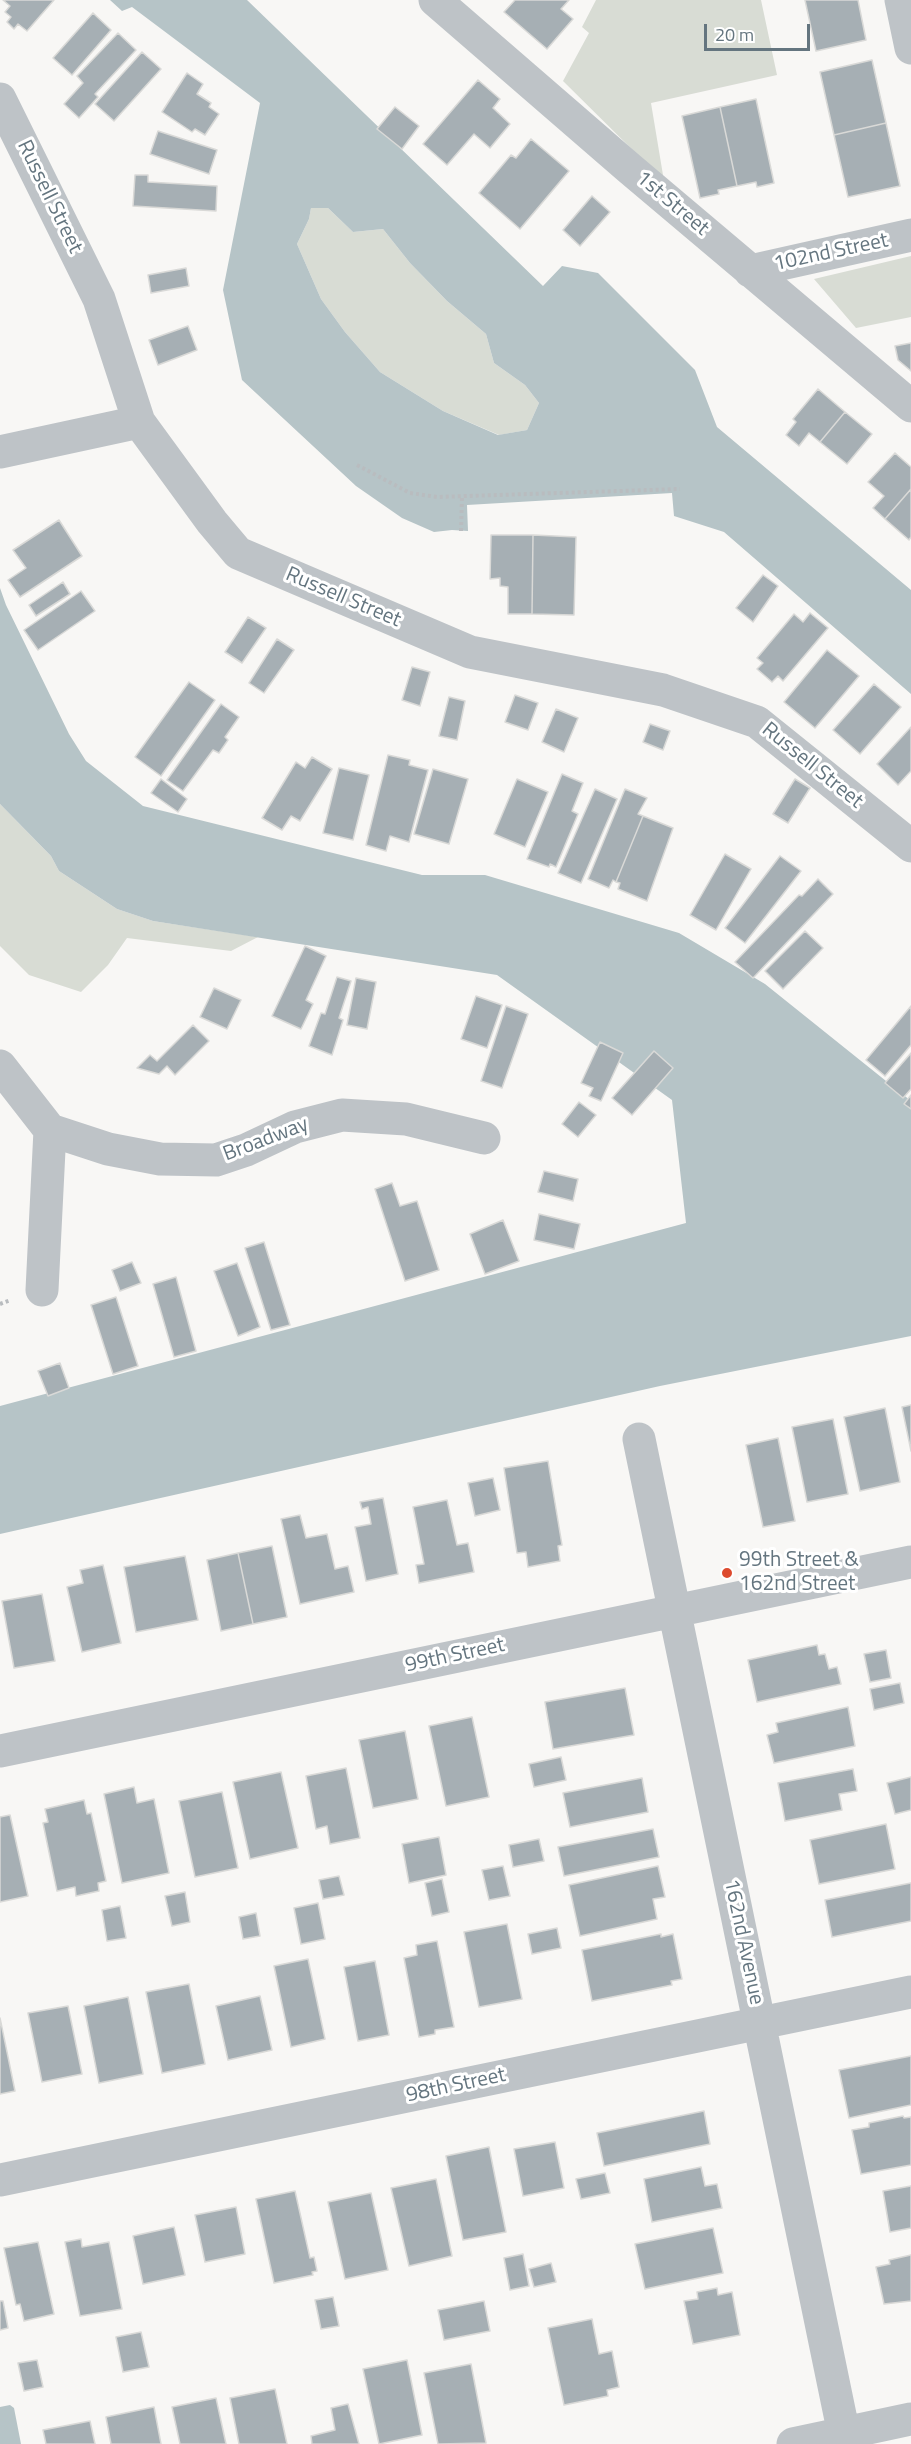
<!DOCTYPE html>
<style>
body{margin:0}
#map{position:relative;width:911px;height:2444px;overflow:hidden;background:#f8f7f5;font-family:"Titillium Web",sans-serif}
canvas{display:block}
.scale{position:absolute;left:704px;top:24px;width:106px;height:27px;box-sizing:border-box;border:3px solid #64757f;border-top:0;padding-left:8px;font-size:18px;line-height:21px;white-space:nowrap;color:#64757f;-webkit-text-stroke:4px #fff;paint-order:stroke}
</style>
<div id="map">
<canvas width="911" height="2444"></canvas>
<div class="scale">20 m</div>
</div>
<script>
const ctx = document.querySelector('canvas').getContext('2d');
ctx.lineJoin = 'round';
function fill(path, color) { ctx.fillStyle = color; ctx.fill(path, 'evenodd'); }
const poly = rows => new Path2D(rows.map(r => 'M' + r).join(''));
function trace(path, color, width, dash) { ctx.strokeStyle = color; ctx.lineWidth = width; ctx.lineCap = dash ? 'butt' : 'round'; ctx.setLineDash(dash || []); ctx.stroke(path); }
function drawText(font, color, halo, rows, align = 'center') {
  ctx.font = font + ' "Titillium Web",sans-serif'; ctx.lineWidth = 6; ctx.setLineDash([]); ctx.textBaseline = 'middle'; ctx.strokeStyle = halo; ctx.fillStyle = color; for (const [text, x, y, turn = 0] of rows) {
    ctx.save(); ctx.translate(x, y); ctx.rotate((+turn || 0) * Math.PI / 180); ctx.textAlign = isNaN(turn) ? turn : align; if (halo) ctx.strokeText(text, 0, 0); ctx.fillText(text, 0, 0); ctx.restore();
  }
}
fill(poly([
 [596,0,761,0,777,75,651,103,664,181,563,81,589,33,582,27],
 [311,208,328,208,353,232,383,229,410,263,447,301,486,334,494,363,525,385,539,403,527,430,499,435,443,411,380,372,345,332,321,299,297,244,309,219],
 [911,256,911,317,856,328,814,279],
 [0,804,51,856,59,871,117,909,153,921,258,937,231,951,127,938,108,965,81,992,29,975,0,946]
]), '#d8dcd4');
fill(poly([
 [110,0,247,0,543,286,562,266,598,273,695,370,717,427,911,590,911,694,724,532,674,516,672,493,467,505,468,531,452,530,434,532,402,518,356,486,242,380,223,290,260,103,132,7,122,11],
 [311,208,328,208,353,232,383,229,410,263,447,301,486,334,494,363,525,385,539,403,527,430,498,435,443,411,380,372,345,332,321,299,297,244,309,219],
 [0,588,6,605,69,734,86,761,143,806,422,875,485,875,679,933,765,984,911,1101,911,1336,660,1386,0,1534,0,1406,686,1223,672,1100,497,975,153,921,117,909,59,871,51,856,0,804],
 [10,2405,14,2408,21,2444,0,2444,0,2407]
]), '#b6c4c7');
const building = poly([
 [3,0,54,0,27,31,18,24,14,29,7,22,11,17,5,12,10,6,3,0],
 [515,0,569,0,561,9,573,19,547,49,504,12,515,0],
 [805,0,858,0,866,40,816,51,805,0],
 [93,13,111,30,72,75,53,58,93,13],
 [118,33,136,50,95,94,98,97,79,118,64,104,83,83,77,76,118,33],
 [142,52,161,69,114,121,95,104,142,52],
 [872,60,886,123,834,135,820,72,872,60],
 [187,73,203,84,197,94,211,103,209,107,219,114,205,135,195,129,192,132,162,112,187,73],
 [478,80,500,99,493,108,510,124,490,148,474,134,447,165,423,144,478,80],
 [756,99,774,183,757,187,756,182,737,186,720,107,756,99],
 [395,107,419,126,402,149,377,129,395,107],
 [720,107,737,186,718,190,719,194,700,198,682,116,720,107],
 [886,123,900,186,848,197,834,135,886,123],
 [158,131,217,150,209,174,150,154,158,131],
 [531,139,569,171,520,229,479,193,511,155,516,158,531,139],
 [135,175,148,175,148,182,217,186,216,211,133,206,135,175],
 [592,196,610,212,580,246,563,230,592,196],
 [186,268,189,286,151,293,148,275,186,268],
 [188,326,197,350,158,365,149,340,188,326],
 [911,343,911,371,898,360,895,346,911,343],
 [818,389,845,412,820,442,809,433,799,446,786,435,796,422,793,419,818,389],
 [845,412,872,434,847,464,820,442,845,412],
 [895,453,911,467,911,489,885,519,873,508,884,496,868,482,895,453],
 [911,489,911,537,909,540,885,519,911,489],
 [59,520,82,556,20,597,8,580,26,568,13,550,59,520],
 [491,535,533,535,532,614,508,614,508,587,500,586,500,578,490,579,491,535],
 [533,535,576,537,574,615,532,614,533,535],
 [763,575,778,586,753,622,736,608,763,575],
 [63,582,70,594,36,616,29,605,63,582],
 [81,591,95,611,38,650,24,630,81,591],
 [810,613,828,628,783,681,778,676,772,682,757,669,763,663,757,658,794,614,803,622,810,613],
 [248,617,266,628,242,663,225,652,248,617],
 [277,639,294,650,264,693,249,683,277,639],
 [827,650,859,676,815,728,784,702,827,650],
 [412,667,430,672,420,706,402,700,412,667],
 [189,682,215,700,161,776,135,757,189,682],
 [874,684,901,707,860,754,833,730,874,684],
 [515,695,538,703,528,730,505,722,515,695],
 [449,697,465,701,457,740,439,736,449,697],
 [221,704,239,717,225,737,228,740,219,753,213,750,183,791,167,780,221,704],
 [556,709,578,718,564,752,542,742,556,709],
 [650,724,670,731,663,750,643,742,650,724],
 [911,727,911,771,898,785,877,764,911,727],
 [388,755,410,760,409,765,428,770,409,842,390,836,386,851,366,845,388,755],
 [312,757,332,769,300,821,291,816,282,830,262,818,296,762,305,768,312,757],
 [339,768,369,775,353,840,323,833,339,768],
 [433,769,468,779,449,844,414,834,433,769],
 [562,774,583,783,572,811,578,814,556,867,550,864,549,867,527,859,562,774],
 [161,779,187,799,178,812,151,793,161,779],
 [517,779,548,792,525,847,494,834,517,779],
 [795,779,810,788,788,823,773,814,795,779],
 [595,789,617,799,581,883,558,873,595,789],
 [625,789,647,798,638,814,643,816,616,882,613,880,609,888,588,879,625,789],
 [643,816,673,828,647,901,618,889,620,883,616,882,643,816],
 [725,854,751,869,716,930,690,915,725,854],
 [780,856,801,871,745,943,725,928,780,856],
 [818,879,833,894,753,978,735,962,799,895,802,896,818,879],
 [805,931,823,948,783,989,765,971,805,931],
 [305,946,326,956,306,1000,313,1004,301,1029,272,1016,305,946],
 [337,977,351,981,339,1018,343,1020,332,1055,309,1046,321,1013,325,1014,337,977],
 [356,978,376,982,367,1029,347,1025,356,978],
 [214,988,241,1000,227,1029,200,1017,214,988],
 [476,996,502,1005,487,1048,461,1039,476,996],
 [506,1006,528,1014,502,1088,481,1081,506,1006],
 [911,1006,911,1045,885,1076,866,1060,911,1006],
 [193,1025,209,1041,175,1075,167,1066,159,1074,137,1068,150,1055,157,1061,193,1025],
 [600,1042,623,1053,601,1101,589,1096,593,1088,581,1083,600,1042],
 [654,1051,673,1068,632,1115,612,1098,654,1051],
 [911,1053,911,1089,903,1098,885,1083,911,1053],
 [911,1095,911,1109,904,1104,911,1095],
 [579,1102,596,1115,578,1137,562,1124,579,1102],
 [544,1171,578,1179,573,1201,538,1192,544,1171],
 [392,1183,400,1206,417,1201,439,1270,405,1281,375,1189,392,1183],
 [539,1214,580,1224,574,1249,534,1240,539,1214],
 [503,1220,519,1261,485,1274,470,1234,503,1220],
 [264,1242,290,1325,271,1330,245,1248,264,1242],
 [132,1262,141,1283,120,1291,112,1270,132,1262],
 [237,1263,260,1327,238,1336,214,1271,237,1263],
 [176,1277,196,1351,174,1357,153,1284,176,1277],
 [116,1297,138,1366,113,1374,91,1305,116,1297],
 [60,1363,69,1388,48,1396,38,1371,60,1363],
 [911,1405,911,1451,902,1407,911,1405],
 [885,1408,900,1482,860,1491,844,1417,885,1408],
 [833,1419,848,1494,807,1502,792,1427,833,1419],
 [778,1438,795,1521,763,1527,746,1445,778,1438],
 [548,1461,562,1545,558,1546,560,1561,528,1567,526,1552,517,1553,504,1468,548,1461],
 [493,1478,500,1510,475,1516,468,1483,493,1478],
 [383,1498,398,1574,366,1581,355,1527,371,1524,368,1507,362,1509,360,1502,383,1498],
 [447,1500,457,1545,468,1543,474,1572,419,1583,416,1565,424,1564,413,1507,447,1500],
 [300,1515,306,1538,327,1534,335,1569,348,1566,354,1592,300,1604,281,1519,300,1515],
 [272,1546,287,1617,253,1624,238,1553,272,1546],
 [238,1553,253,1624,221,1631,207,1560,238,1553],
 [185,1556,198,1620,136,1632,124,1567,185,1556],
 [103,1565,121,1643,82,1652,67,1587,83,1583,80,1570,103,1565],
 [42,1594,55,1661,14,1668,2,1601,42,1594],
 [817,1645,819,1655,825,1654,829,1669,837,1667,841,1684,757,1702,748,1660,817,1645],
 [886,1650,891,1678,870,1682,864,1654,886,1650],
 [900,1683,904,1703,874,1710,870,1689,900,1683],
 [625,1688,634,1735,553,1749,545,1702,625,1688],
 [848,1707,855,1746,774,1763,767,1735,778,1732,776,1723,848,1707],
 [472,1717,489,1797,446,1806,429,1726,472,1717],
 [405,1731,418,1799,373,1808,359,1740,405,1731],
 [561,1757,566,1780,534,1787,529,1764,561,1757],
 [346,1768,360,1838,330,1844,327,1826,316,1829,306,1776,346,1768],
 [853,1769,857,1791,839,1794,842,1810,785,1821,778,1783,853,1769],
 [281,1772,298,1848,250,1859,233,1782,281,1772],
 [911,1777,911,1810,895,1814,887,1783,911,1777],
 [642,1778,648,1812,570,1827,563,1793,642,1778],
 [134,1787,137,1803,154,1799,169,1873,122,1883,104,1794,134,1787],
 [222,1792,238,1868,195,1877,179,1801,222,1792],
 [84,1800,87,1814,91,1813,106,1881,98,1883,99,1891,76,1896,75,1887,57,1891,43,1823,48,1822,45,1809,84,1800],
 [10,1815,28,1896,0,1902,0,1817,10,1815],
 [886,1824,895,1869,819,1884,810,1840,886,1824],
 [653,1829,659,1857,564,1876,558,1847,653,1829],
 [439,1837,446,1875,409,1883,402,1844,439,1837],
 [539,1839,544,1861,513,1867,509,1845,539,1839],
 [503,1866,510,1896,489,1900,482,1870,503,1866],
 [658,1866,665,1897,653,1899,657,1919,580,1936,569,1885,658,1866],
 [339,1876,344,1895,323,1899,319,1880,339,1876],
 [442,1879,449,1912,432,1916,425,1883,442,1879],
 [911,1883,911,1921,832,1937,825,1900,911,1883],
 [185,1892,190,1922,172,1926,165,1896,185,1892],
 [318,1903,325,1939,301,1944,294,1908,318,1903],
 [120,1906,126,1938,107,1941,102,1910,120,1906],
 [256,1913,260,1936,243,1939,239,1917,256,1913],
 [507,1924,522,1999,479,2007,464,1932,507,1924],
 [557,1928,561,1948,532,1954,528,1934,557,1928],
 [661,1934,661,1937,673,1934,682,1979,671,1981,672,1985,592,2001,582,1950,661,1934],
 [437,1941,454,2027,435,2030,435,2034,419,2037,404,1958,417,1955,416,1945,437,1941],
 [308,1959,325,2039,291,2047,274,1966,308,1959],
 [375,1961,389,2035,358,2041,344,1967,375,1961],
 [189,1984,205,2064,162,2073,146,1992,189,1984],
 [260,1996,272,2050,228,2060,216,2006,260,1996],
 [128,1997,143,2074,99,2083,84,2006,128,1997],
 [68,2006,82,2074,42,2082,28,2013,68,2006],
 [0,2018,15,2091,0,2094,0,2018],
 [911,2056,911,2105,849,2118,839,2070,911,2056],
 [704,2111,710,2144,604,2166,597,2133,704,2111],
 [903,2116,904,2118,911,2117,911,2165,861,2174,852,2130,869,2127,869,2123,903,2116],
 [555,2142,564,2188,523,2196,514,2149,555,2142],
 [489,2147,506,2232,463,2240,446,2156,489,2147],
 [701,2167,705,2186,717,2184,722,2208,652,2222,644,2179,701,2167],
 [605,2173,610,2193,581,2199,576,2179,605,2173],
 [436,2179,452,2256,409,2266,391,2188,436,2179],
 [911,2186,911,2228,890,2232,883,2191,911,2186],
 [295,2191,310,2258,314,2257,317,2271,312,2272,313,2275,274,2283,256,2199,295,2191],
 [371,2193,388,2270,345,2279,328,2202,371,2193],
 [236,2207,245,2254,205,2262,195,2215,236,2207],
 [174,2227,185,2275,143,2284,133,2236,174,2227],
 [713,2228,723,2273,645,2289,635,2244,713,2228],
 [81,2239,82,2247,109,2242,122,2309,80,2316,65,2242,81,2239],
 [38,2242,54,2314,24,2321,20,2304,16,2305,4,2248,38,2242],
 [523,2254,529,2286,510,2290,504,2258,523,2254],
 [911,2255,911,2301,884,2304,876,2267,890,2264,889,2260,911,2255],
 [551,2263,556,2282,534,2287,529,2269,551,2263],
 [717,2288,718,2295,732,2292,740,2335,693,2344,684,2301,698,2299,697,2292,717,2288],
 [333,2297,339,2326,321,2329,315,2300,333,2297],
 [0,2301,3,2301,8,2328,0,2330,0,2301],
 [484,2301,490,2331,444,2340,438,2310,484,2301],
 [592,2319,599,2354,612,2351,619,2387,607,2390,608,2396,564,2405,548,2328,592,2319],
 [141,2332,149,2367,123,2372,116,2337,141,2332],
 [37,2360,43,2387,24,2391,18,2363,37,2360],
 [407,2360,422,2435,379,2444,363,2369,407,2360],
 [471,2364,486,2443,438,2444,424,2373,471,2364],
 [275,2389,287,2444,239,2444,230,2398,275,2389],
 [216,2398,226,2444,180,2444,172,2407,216,2398],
 [348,2404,359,2444,312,2444,311,2436,335,2430,331,2408,348,2404],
 [154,2407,161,2444,111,2444,106,2417,154,2407],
 [90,2421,95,2444,46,2444,43,2430,90,2421]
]);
fill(building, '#a6afb4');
trace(building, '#d9d9d7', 1.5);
trace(poly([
 [357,465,410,493,437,497,680,489],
 [461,531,462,496],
 [0,1304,11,1300]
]), '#b9bcbf', 4, [3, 3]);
trace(poly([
 [435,0,629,168,911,406],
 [901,0,911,48],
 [0,99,99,299,139,422,212,522,238,553,470,652,663,690,757,722,911,846],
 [750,271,911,235],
 [0,452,139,422],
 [0,1066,50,1130,42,1290],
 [50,1130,108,1149,160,1159,216,1160,246,1150,295,1127,342,1115,406,1119,484,1138],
 [639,1439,846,2444],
 [0,1751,911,1562],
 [0,2180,911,1992],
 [793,2444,911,2419]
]), '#bec3c7', 33);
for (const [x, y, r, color] of [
 [727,1573,6,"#dd4b2f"]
]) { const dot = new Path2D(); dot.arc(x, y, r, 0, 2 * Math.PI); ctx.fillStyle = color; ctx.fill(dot); trace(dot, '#fff', 2); }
drawText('21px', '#64757f', '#fff', [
 ["Russell Street",49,197,64],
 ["1st Street",672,204,40],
 ["102nd Street",831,253,-12],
 ["Russell Street",343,598,23],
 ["Russell Street",812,766,39],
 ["Broadway",266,1140,-21],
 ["99th Street",455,1656,-12],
 ["162nd Avenue",743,1942,78],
 ["98th Street",456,2086,-12]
]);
drawText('21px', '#64757f', '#fff', [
 ["99th Street &",739,1561],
 ["162nd Street",739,1585]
], 'left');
</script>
